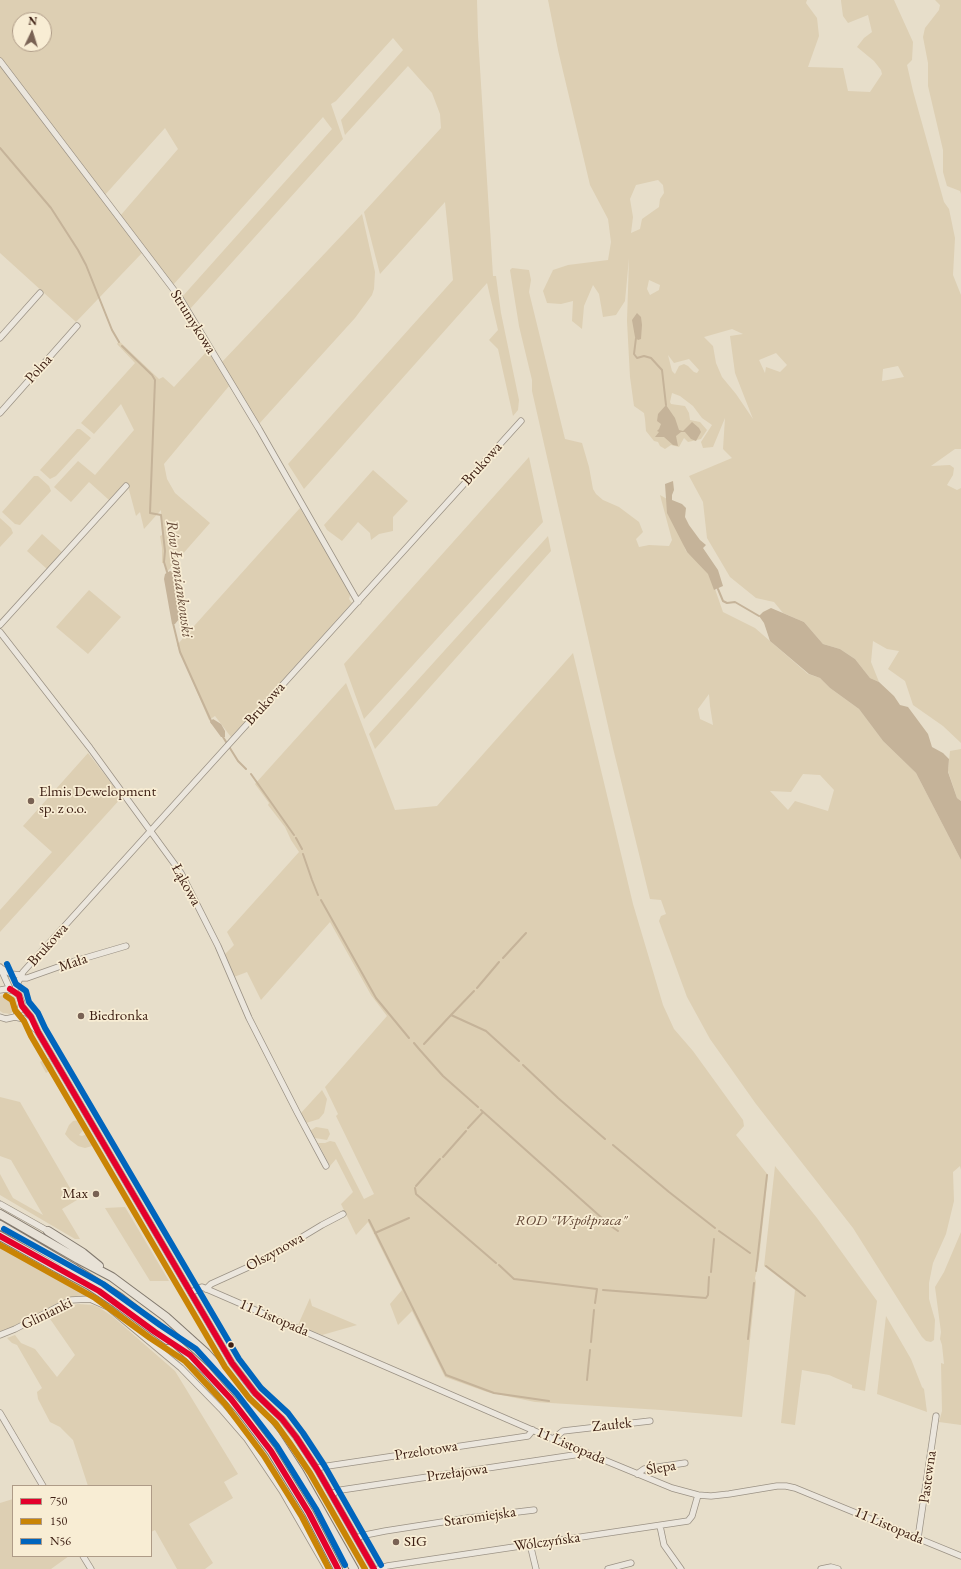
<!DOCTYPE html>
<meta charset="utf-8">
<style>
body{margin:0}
#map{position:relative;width:961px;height:1569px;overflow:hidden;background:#e7deca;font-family:"EB Garamond",serif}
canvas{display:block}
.legend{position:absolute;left:12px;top:1485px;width:140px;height:72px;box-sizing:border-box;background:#f8edd4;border:1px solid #ae9b87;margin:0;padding:5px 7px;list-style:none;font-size:12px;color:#3e2014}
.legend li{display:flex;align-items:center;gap:8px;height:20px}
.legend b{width:20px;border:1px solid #ae9b87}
.north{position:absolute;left:12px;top:12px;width:40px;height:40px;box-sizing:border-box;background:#f8edd4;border:1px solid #ae9b87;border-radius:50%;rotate:4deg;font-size:11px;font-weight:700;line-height:16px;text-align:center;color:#3e2014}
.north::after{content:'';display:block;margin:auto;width:14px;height:18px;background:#796254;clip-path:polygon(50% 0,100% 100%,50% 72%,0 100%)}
</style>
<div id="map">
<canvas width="961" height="1569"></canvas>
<ul class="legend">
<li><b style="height:5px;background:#e4002b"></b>750</li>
<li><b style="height:5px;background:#c98405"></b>150</li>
<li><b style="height:5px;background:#0065bd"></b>N56</li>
</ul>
<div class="north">N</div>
</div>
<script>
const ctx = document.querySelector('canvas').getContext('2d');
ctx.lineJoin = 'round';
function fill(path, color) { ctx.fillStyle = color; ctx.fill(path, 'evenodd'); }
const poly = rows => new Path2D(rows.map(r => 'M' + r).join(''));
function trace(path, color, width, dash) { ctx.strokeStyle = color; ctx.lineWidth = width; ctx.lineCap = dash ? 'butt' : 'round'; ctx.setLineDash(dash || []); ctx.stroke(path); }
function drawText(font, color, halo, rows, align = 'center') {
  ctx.font = font + ' "EB Garamond",serif'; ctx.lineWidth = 3.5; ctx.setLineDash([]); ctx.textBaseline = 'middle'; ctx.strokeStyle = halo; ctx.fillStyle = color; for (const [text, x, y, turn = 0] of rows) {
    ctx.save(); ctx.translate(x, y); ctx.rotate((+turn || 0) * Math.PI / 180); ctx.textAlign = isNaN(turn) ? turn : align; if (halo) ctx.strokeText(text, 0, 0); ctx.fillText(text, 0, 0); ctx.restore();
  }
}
fill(poly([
 [0,0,477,0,478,36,493,276,496,276,501,313,519,400,518,410,513,416,498,349,489,340,498,330,487,283,304,489,288,464,453,280,445,202,380,274,364,212,441,128,440,114,432,93,408,66,345,135,341,120,403,50,393,38,336,101,331,104,343,139,190,309,182,297,332,129,323,117,173,285,120,216,178,149,165,128,104,196,1,60,0,57],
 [20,20,44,20,44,44,20,44],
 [548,0,807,0,806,3,817,18,819,36,808,67,843,68,848,91,870,92,882,74,881,70,874,61,857,47,864,38,872,32,868,15,848,23,843,16,841,1,841,0,894,0,913,42,912,60,907,65,913,91,944,202,949,209,955,238,953,275,961,295,961,449,955,449,931,466,950,465,954,468,953,475,947,485,957,490,961,488,961,743,943,726,913,705,905,681,888,669,899,651,887,649,873,641,871,662,879,682,870,678,855,659,840,649,823,644,804,622,783,613,774,602,756,598,730,577,707,538,703,502,689,476,732,458,723,449,725,418,713,447,703,448,701,442,712,425,702,418,693,406,680,396,672,393,670,402,671,404,685,406,689,413,690,420,700,422,707,430,701,439,688,442,684,438,679,447,671,445,665,449,660,446,658,442,654,441,646,431,645,419,644,413,634,406,630,377,627,321,629,258,625,301,616,315,603,317,599,294,593,285,584,306,582,329,572,321,573,301,561,304,547,303,543,291,553,270,568,265,608,260,611,242,608,219,590,185,558,50],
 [658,180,663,185,664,193,660,199,659,207,642,219,640,229,631,233,633,217,630,199,636,185],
 [649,280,660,285,659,290,650,295,647,289],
 [732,329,743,334,730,336,735,373,753,419,736,394,722,377,716,363,713,346,704,337],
 [776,353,787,365,780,372,766,367,765,373,759,360],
 [668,355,674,363,689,359,699,370,697,373,694,372,688,366,684,364,679,366,675,374,672,371],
 [898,366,904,377,882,381,883,369],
 [935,0,961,0,961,194,960,191,947,186,943,172,943,150,928,86,928,63,923,37,925,28,939,10,940,5],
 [0,65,82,171,142,253,76,322,0,253],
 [362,214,375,272,374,289,372,295,355,318,259,424,222,362],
 [512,268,529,270,531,280,529,292,565,439,582,443,589,467,593,489,596,494,603,500,619,507,639,522,643,532,636,539,639,547,649,545,669,546,672,540,660,495,667,499,686,551,708,569,723,612,755,628,808,674,820,678,830,688,859,709,883,741,916,773,961,860,961,1170,960,1166,953,1172,954,1201,946,1234,933,1263,929,1283,929,1299,935,1320,934,1340,931,1342,926,1341,922,1337,853,1228,756,1104,710,1039,687,997,659,921,661,916,666,914,661,900,650,899,613,748,532,391,532,380,519,326,510,270],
 [709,694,710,706,713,725,700,719,698,709],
 [803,774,820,775,834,790,828,811,795,801,788,810,770,791,791,792],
 [119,341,159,379,163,377,174,387,209,349,229,386,164,464,167,479,175,493,210,523,166,573,165,563,162,563,162,548,160,536,162,535,161,510,144,529,140,512,136,516,128,486,125,483,109,500,89,482,71,502,54,487,78,461,95,475,134,430,121,404,94,434,81,423,135,363,117,344],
 [77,429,80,429,91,438,56,476,50,479,40,470],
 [529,457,543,522,364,719,344,664],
 [373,470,408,501,393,517,393,531,379,534,371,540,370,533,358,522,342,541,327,530,324,525],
 [34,476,38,476,49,486,51,491,20,525,15,524,2,512],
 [300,508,351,592,349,599,352,603,231,737,215,716,209,720,177,645],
 [0,518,11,528,13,533,0,547],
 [42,534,62,552,47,569,27,551],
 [548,536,551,551,375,749,369,734],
 [89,590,121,617,88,654,56,627],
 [573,653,633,904,663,1005,674,1029,693,1051,743,1120,744,1126,736,1135,768,1175,759,1259,755,1278,756,1282,742,1417,661,1410,535,1402,487,1392,445,1377,412,1311,398,1325,390,1304,402,1290,368,1222,356,1235,341,1204,353,1192,336,1159,330,1166,318,1143,325,1143,330,1141,335,1142,364,1199,374,1194,336,1116,338,1114,325,1087,387,1016,371,995,330,922,261,1000,247,972,234,977,224,955,234,945,227,932,299,852,291,840,285,827,268,805,269,803,255,784,346,683,395,810,437,806],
 [961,749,961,801,957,798,948,771,950,751],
 [88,753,122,797,0,932,0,910,52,852,23,826],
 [5,994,9,994,15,997,17,1003,15,1010,10,1014,3,1013,0,1011,0,996],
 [47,1058,49,1058,54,1068,46,1073,40,1062],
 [322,1090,327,1099,324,1113,319,1119,306,1123,301,1113],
 [0,1097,20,1102,77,1200,62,1209,80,1239,75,1239,0,1195,0,1174,13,1198,43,1215,11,1160,0,1156],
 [79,1120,85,1122,86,1127,79,1135,82,1136,87,1134,92,1136,92,1146,85,1148,78,1146,70,1140,65,1134,69,1125,73,1121],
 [316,1127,328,1129,330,1134,327,1140,315,1138,314,1137,310,1131],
 [775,1166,817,1218,877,1301,865,1391,852,1388,852,1385,829,1375,802,1370,795,1425,781,1423,795,1290,764,1266],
 [125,1207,169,1281,150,1281,105,1208],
 [961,1232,961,1425,939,1422,942,1411,941,1363,944,1364,942,1345,940,1339,941,1332,935,1287,944,1272],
 [0,1247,100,1299,81,1296,67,1299,0,1333],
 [310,1298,312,1306,357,1325,322,1335,298,1325],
 [78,1304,93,1305,100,1308,112,1316,175,1371,238,1474,224,1482,233,1498,189,1524,213,1563,205,1569,177,1569,155,1530,151,1532,151,1486,88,1486,73,1440,60,1427,50,1422,38,1399,37,1392,42,1388,17,1345,12,1343,7,1338,15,1335,21,1343,35,1349,57,1377,75,1355,48,1316,66,1307],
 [886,1316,911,1359,922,1387,924,1389,927,1412,877,1394],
 [13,1499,13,1556,69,1556,51,1569,0,1569,0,1503]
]), '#ddcfb3');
fill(poly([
 [637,313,641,317,642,325,641,339,638,340,635,337,632,320],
 [666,405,675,418,679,430,683,431,692,422,699,428,701,432,696,441,691,439,685,432,681,432,676,436,678,446,673,445,664,437,655,437,659,432,657,431,659,429,661,424,657,421,658,414],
 [673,481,674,490,672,495,672,500,682,504,686,508,685,517,689,525,700,540,706,545,703,548,718,570,723,586,714,590,708,574,687,552,667,513,665,484],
 [170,571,175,572,185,607,183,614,175,624,172,624,164,579,165,574],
 [771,608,804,622,823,644,840,649,855,659,870,678,879,682,894,696,900,705,908,707,928,734,932,747,943,753,949,759,948,772,957,798,961,801,961,860,916,773,883,741,859,709,830,688,820,678,809,674,770,641,764,623,759,616,763,612],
 [213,719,221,724,225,731,225,737,221,737,210,722]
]), '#c5b399');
trace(poly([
 [0,148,51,208,78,250,86,265,112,330,119,342],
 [636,338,634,354,637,358,644,356,651,358,662,370,666,405],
 [122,346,152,375,155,380,150,513,161,515,165,551,164,562,168,575],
 [718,589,723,601,727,603,735,602,759,616],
 [173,623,180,652,212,723],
 [223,737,238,761,246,769],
 [251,774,294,835],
 [296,838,302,849],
 [303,854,312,880,318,895],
 [321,900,376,998,409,1038],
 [503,958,526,933],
 [477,988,499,962],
 [451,1015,474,991],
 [414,1043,419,1049],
 [424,1044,451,1015,486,1031,519,1061],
 [419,1049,443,1076,478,1107],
 [523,1065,558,1098,605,1139],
 [481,1110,603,1219],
 [468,1128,483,1112],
 [613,1145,669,1192,715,1228],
 [443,1157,466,1131],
 [416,1186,440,1159],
 [415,1188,416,1194,496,1263],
 [369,1220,446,1375,494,1393,549,1401],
 [608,1224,618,1231],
 [719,1231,750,1253],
 [375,1233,409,1218],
 [499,1265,514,1279,597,1289,595,1303],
 [766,1266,805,1296],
 [756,1271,767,1175],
 [711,1272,714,1239],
 [603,1290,706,1298,708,1295,709,1277],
 [748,1339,754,1283],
 [591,1342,594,1310],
 [587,1380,590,1350]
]), '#c5b399', 2);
const minor = poly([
 [0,61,180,298,259,429,358,602],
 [0,338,40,293],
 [0,413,77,326],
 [0,625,126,486],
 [0,632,90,748,181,873,218,946,249,1018,297,1112,326,1166],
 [0,967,10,989],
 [1,968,11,974,21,975],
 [20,978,27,978,75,961,126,946],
 [0,990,6,989,14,991,19,995,22,1003,20,1010,15,1017,6,1019,0,1017],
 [14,991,23,972,521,421],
 [22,1006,31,1017,38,1032,232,1363,255,1393,282,1419,296,1437,317,1469,374,1569],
 [15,1017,24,1019,35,1029],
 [0,1204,48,1231],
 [206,1289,211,1284,264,1260,322,1225,343,1214],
 [192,1292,202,1287,553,1439,672,1488,698,1495,711,1496,729,1494,777,1486,786,1486,795,1488,961,1556],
 [0,1335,15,1329,71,1300,90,1299,108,1307,181,1368,221,1409,247,1439,282,1491,327,1569],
 [0,1413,43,1486],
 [553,1439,563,1431,650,1421],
 [317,1469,321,1467,528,1436,533,1430],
 [637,1474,644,1469,685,1463],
 [331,1494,341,1490,574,1455,582,1451],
 [660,1526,664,1545,681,1569],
 [356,1538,365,1535,385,1531,468,1518,534,1510],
 [918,1538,936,1416],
 [530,1544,536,1569],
 [83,1556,91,1569],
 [378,1569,387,1566,688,1521,692,1516,698,1495],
 [608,1569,631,1563],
 [821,1569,831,1567,838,1569]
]);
const highway = poly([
 [0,1214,78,1259,112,1277,166,1317,206,1353,243,1394,275,1435,299,1472,354,1569],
 [0,1225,75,1269,119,1297,166,1334,205,1370,240,1410,271,1451,309,1513,338,1569],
 [48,1231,83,1253,99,1266],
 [0,1236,57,1268,89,1285,116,1303,167,1340]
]);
trace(minor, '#9b9285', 7);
trace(highway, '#82796e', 10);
trace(minor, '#ebe6dd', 5.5);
trace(highway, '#e8e2d7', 8);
trace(poly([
 [10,989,19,995,22,1006,31,1017,38,1032,232,1363,255,1393,282,1419,296,1437,317,1469,374,1569],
 [0,1236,99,1291,155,1332,190,1355,231,1399,271,1451,309,1513,338,1569]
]), '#e4002b', 6);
trace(poly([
 [6,996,12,1000,15,1010,24,1021,31,1036,225,1367,249,1398,276,1424,289,1442,310,1473,365,1569],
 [0,1245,95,1298,150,1338,185,1361,225,1404,264,1456,302,1517,329,1569]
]), '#c98405', 6);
trace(poly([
 [7,964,16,984,26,991,29,1002,38,1013,45,1028,239,1359,261,1388,288,1413,303,1433,324,1465,381,1565],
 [4,1229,103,1284,160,1325,196,1349,237,1394,277,1446,316,1509,345,1565]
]), '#0065bd', 6);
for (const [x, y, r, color] of [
 [31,801,4,"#796254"],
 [81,1016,4,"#796254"],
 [96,1194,4,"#796254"],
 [231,1345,3.5,"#3e2014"],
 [396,1542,4,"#796254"]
]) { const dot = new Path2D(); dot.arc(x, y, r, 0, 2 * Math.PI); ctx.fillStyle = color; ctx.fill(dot); trace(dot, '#f8edd4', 1.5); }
drawText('15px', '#3e2014', '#f8edd4', [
 ["Strumykowa",193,322,58],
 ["Polna",39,369,-48],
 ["Brukowa",482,464,-48],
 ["Brukowa",265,704,-48],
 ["Łąkowa",186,885,61],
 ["Brukowa",48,945,-48],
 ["Mała",73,963,-19],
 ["Olszynowa",275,1252,-29],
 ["Glinianki",47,1314,-26],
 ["11 Listopada",274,1318,23],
 ["Zaułek",612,1425,-6],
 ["11 Listopada",571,1446,23],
 ["Przelotowa",426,1451,-9],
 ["Ślepa",661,1468,-10],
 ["Przełajowa",457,1473,-8],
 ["Pastewna",928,1477,-82],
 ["Staromiejska",480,1517,-8],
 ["11 Listopada",889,1526,23],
 ["Wólczyńska",547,1542,-8]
]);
drawText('15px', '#3e2014', '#f8edd4', [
 ["Elmis Dewelopment",39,792],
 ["sp. z o.o.",39,809],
 ["Biedronka",89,1016],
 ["Max",88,1194,"right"],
 ["SIG",404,1542]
], 'left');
drawText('italic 15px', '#644837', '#f8edd4', [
 ["ROD \"Współpraca\"",571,1221]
]);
drawText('italic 16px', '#684d3b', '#f8edd4', [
 ["Rów Łomiankowski",179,579,82]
]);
</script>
